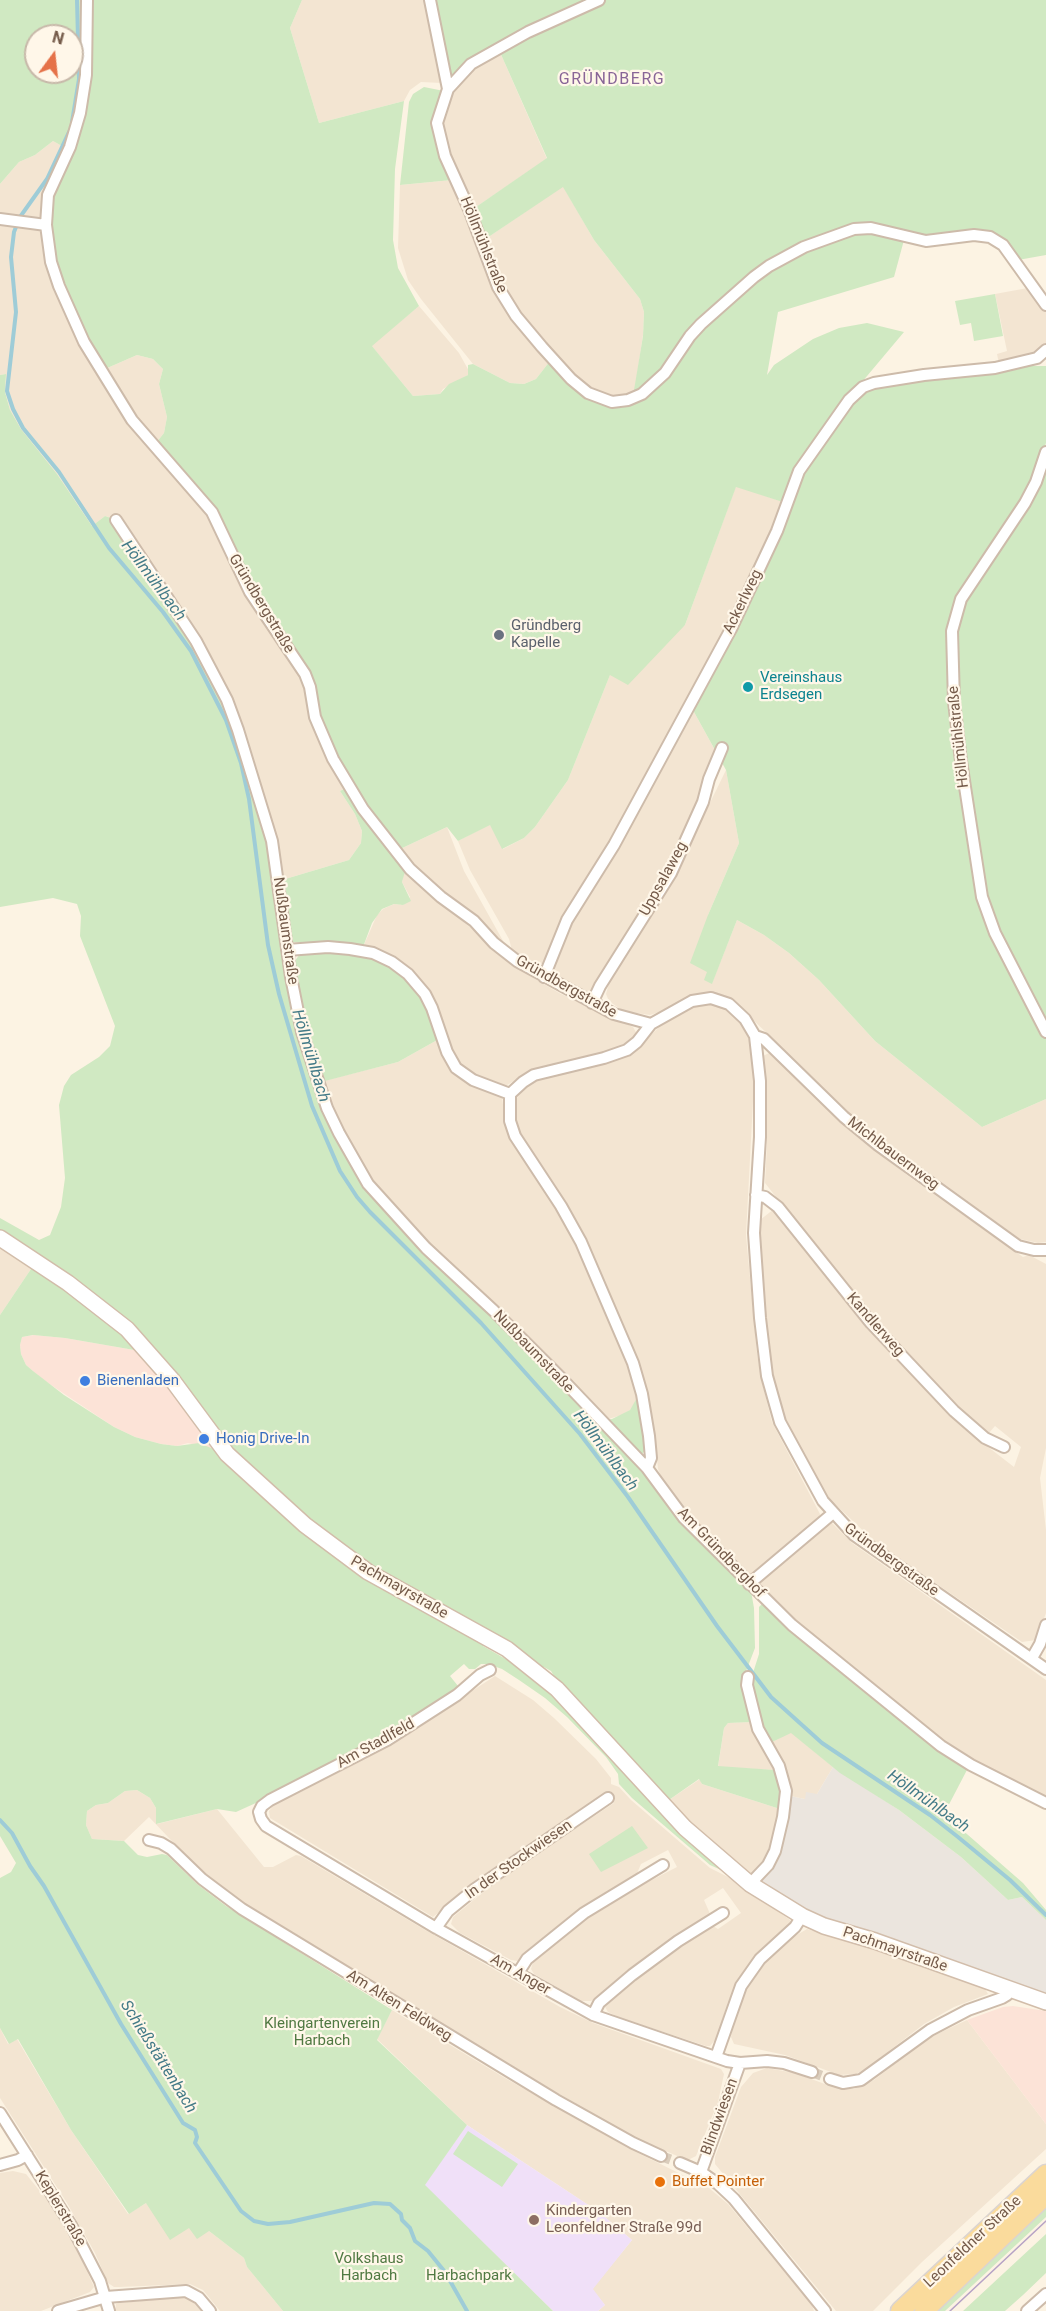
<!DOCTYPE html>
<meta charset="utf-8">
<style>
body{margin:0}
#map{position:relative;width:1046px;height:2311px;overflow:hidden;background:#fcf3e3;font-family:Roboto,sans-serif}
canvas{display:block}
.north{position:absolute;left:24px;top:24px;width:60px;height:60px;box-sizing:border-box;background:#fff7e9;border:2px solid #c7b8a9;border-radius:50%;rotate:15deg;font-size:16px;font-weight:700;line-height:24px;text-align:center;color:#745a49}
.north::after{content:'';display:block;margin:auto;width:21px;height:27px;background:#e57249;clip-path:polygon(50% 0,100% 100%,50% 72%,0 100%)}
</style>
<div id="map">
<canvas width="1046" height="2311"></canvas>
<div class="north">N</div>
</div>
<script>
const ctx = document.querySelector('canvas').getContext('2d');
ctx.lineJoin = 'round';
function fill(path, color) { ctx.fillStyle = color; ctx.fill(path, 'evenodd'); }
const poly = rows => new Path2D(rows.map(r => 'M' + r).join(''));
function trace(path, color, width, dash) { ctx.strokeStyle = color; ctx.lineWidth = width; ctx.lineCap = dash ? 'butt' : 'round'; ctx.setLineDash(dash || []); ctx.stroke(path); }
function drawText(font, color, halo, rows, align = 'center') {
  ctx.font = font + ' Roboto,sans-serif'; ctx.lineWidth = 4.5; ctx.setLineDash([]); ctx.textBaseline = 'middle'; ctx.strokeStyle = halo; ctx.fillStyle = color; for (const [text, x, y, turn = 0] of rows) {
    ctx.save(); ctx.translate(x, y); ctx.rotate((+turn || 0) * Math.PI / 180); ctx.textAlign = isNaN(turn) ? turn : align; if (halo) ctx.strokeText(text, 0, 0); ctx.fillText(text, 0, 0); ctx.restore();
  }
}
fill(poly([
 [302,0,426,0,442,83,421,82,410,90,404,101,319,123,290,28],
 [499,50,547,159,473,209,454,169,441,131,447,97,467,71],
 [53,141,68,149,42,220,0,217,0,184,19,162,35,155],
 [452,180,481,254,550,361,536,379,524,384,510,383,473,364,421,299,408,280,398,248,400,185],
 [563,186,594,240,640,299,644,312,643,335,634,395,617,400,596,395,567,372,506,297,484,240],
 [0,223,44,229,118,405,204,509,303,677,346,788,340,791,355,814,362,831,361,843,349,860,282,880,276,835,247,743,227,688,205,647,119,514,111,518,105,516,92,526,57,474,21,429,10,410,5,391,6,374,0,375],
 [1033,287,1046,310,1046,343,1041,352,999,364,997,354,1007,351,995,294],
 [419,306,459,353,469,371,468,375,443,389,440,394,413,396,371,345],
 [137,355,153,359,163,369,159,384,167,417,164,433,156,443,141,426,105,369],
 [736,486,784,502,781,511,732,618,628,813,561,921,546,960,539,966,533,966,513,954,509,939,470,870,458,841,490,824,503,849,524,838,535,827,568,780,610,675,685,625],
 [690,710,694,712,716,752,701,784,702,796,670,867,591,992,583,993,555,976,555,961,567,931],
 [726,770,739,843,708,915,708,972,712,983,737,920,764,935,789,953,819,980,875,1041,982,1127,1046,1099,1046,1242,1038,1243,1020,1239,878,1136,850,1114,743,1010,708,994,690,997,672,1008,650,1015,623,1011,609,1001,606,994,609,983,666,893],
 [447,827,464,871,507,948,437,889,398,850],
 [404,870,510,962,535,979,561,994,633,1027,637,1034,632,1042,618,1050,528,1072,504,1087,467,1073,363,947,377,915,383,909,394,904,403,905,410,897,402,882],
 [704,1002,722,1004,739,1016,752,1041,756,1098,753,1101,746,1235,757,1353,761,1378,772,1422,820,1514,819,1520,750,1576,690,1519,664,1484,658,1469,654,1430,645,1391,617,1311,585,1241,521,1139,515,1123,513,1110,516,1099,525,1088,537,1080,621,1058,639,1047,661,1025,693,1006],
 [439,1039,448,1061,502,1097,506,1128,511,1138,561,1212,591,1273,634,1381,638,1396,635,1403,630,1410,622,1415,605,1420,434,1251,374,1184,359,1161,336,1117,323,1081,398,1062],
 [769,1053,861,1140,911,1178,1023,1257,1029,1255,1046,1264,1046,1448,1040,1478,1046,1530,1046,1613,1036,1640,1022,1642,875,1542,835,1504,830,1504,784,1419,770,1369,760,1239,760,1220,774,1209,886,1347,961,1426,1014,1467,1021,1447,995,1426,988,1434,966,1418,872,1318,765,1183,767,1144,763,1056],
 [0,1246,33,1266,0,1315],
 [828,1522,831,1522,852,1543,1046,1680,1046,1798,988,1769,944,1742,806,1630,760,1585,759,1582],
 [495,1676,533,1700,554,1718,596,1759,611,1778,611,1784,619,1787,631,1800,710,1868,732,1879,790,1920,790,1925,755,1957,740,1978,728,2002,716,2039,710,2046,706,2046,618,2017,608,2012,605,2007,617,1994,677,1948,713,1926,718,1929,741,1913,723,1888,704,1900,711,1916,591,2001,581,2001,576,1998,534,1974,531,1969,533,1962,543,1952,599,1910,623,1895,677,1867,668,1850,641,1864,635,1878,518,1961,511,1960,460,1933,451,1924,453,1917,503,1876,614,1803,605,1794,512,1855,433,1917,270,1818,269,1811,274,1805,349,1767,394,1742],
 [752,1722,775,1770,718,1767,724,1728,728,1723],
 [791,1732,833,1767,817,1794,805,1799,790,1796,770,1743],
 [700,1779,702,1784,780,1809,768,1858,758,1871,750,1875,666,1802],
 [137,1790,150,1798,156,1808,157,1824,217,1809,264,1867,273,1867,296,1855,301,1856,420,1927,560,2007,593,2023,721,2069,724,2074,718,2102,696,2156,690,2159,684,2159,634,2137,490,2054,235,1899,208,1879,149,1817,124,1841,92,1839,86,1825,87,1811,96,1805,108,1803,125,1791],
 [807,1929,885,1953,985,1989,988,1994,954,2007,924,2024,867,2068,856,2074,839,2075,785,2055,734,2044,731,2037,732,2028,747,1988,772,1954,790,1939],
 [392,2010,505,2078,626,2147,709,2188,728,2204,812,2305,814,2311,598,2311,605,2305,592,2289,632,2240,599,2212,467,2125,377,2039],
 [967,2020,1046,2124,1046,2149,922,2262,873,2311,836,2311,715,2164,715,2157,741,2087,753,2073,767,2068,795,2073,833,2087,854,2089,874,2080,911,2051,935,2035],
 [0,2028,8,2044,17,2039,71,2130,128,2214,146,2203,190,2228,209,2231,244,2258,247,2267,283,2311,220,2311,203,2290,190,2284,119,2287,114,2287,108,2283,95,2253,67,2203,0,2098],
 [13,2171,26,2174,52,2206,82,2260,94,2287,90,2292,41,2311,0,2311,0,2173],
 [182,2297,191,2299,201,2311,115,2311,116,2304,119,2303]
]), '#f3e5d2');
fill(poly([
 [34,1335,65,1338,140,1351,216,1450,188,1443,177,1446,161,1444,135,1437,114,1427,42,1379,26,1365,21,1354,20,1345,22,1337],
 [1013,2006,1046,2011,1046,2124,967,2020,1003,2007]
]), '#fce3d7');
fill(poly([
 [833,1767,899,1810,961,1857,1008,1900,1022,1897,1046,1920,1046,1996,817,1918,770,1892,760,1879,790,1796,805,1799,806,1792,817,1794]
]), '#ebe5de');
fill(poly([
 [467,2125,599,2212,632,2240,593,2289,605,2305,598,2311,553,2311,424,2185]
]), '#f0e0f8');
fill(poly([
 [0,0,302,0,290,28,319,123,404,101,395,169,393,240,398,268,419,306,372,346,413,396,440,394,449,384,468,375,468,365,473,364,510,383,524,384,536,379,550,361,576,388,632,402,643,336,644,312,640,299,594,240,563,187,484,240,473,209,547,158,499,50,604,0,1046,0,1046,255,1018,260,999,238,937,239,883,227,835,237,869,232,904,240,894,277,778,312,767,375,774,365,813,339,839,328,867,323,904,332,862,382,1027,366,1046,366,1046,443,1033,481,990,552,949,631,980,897,1046,1036,1046,1099,982,1127,875,1041,819,980,789,953,764,935,737,920,712,984,704,980,707,972,690,963,708,915,739,843,726,770,694,712,690,710,789,504,736,487,685,625,628,685,610,675,568,780,535,827,524,838,502,849,490,825,458,841,447,827,398,850,375,820,337,758,318,713,314,691,247,579,224,526,156,443,164,433,167,417,159,384,163,369,153,359,137,355,105,369,77,320,56,265,50,227,51,198,71,151,53,141,35,155,19,162,0,184],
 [36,36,72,36,72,72,36,72],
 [435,0,592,0,499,42,461,66,449,78],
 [424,87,444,91,435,118,452,180,400,185,409,102,413,94],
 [995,294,1003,336,974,341,971,323,960,325,955,301],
 [6,374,5,392,10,410,21,429,57,474,92,526,105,516,111,518,180,623,200,655,219,692,250,777,270,848,282,945,296,1020,305,1054,330,1123,356,1175,393,1220,522,1344,647,1475,677,1515,700,1541,751,1591,754,1608,755,1648,745,1674,744,1688,752,1722,728,1723,724,1728,718,1766,775,1770,782,1787,780,1809,702,1784,699,1779,666,1802,560,1686,551,1671,544,1667,535,1667,487,1636,483,1646,523,1669,558,1695,677,1826,732,1875,710,1865,632,1798,619,1784,618,1774,606,1757,567,1717,545,1698,519,1680,502,1669,488,1664,481,1664,475,1669,469,1669,464,1664,450,1676,458,1686,453,1693,416,1718,385,1737,269,1797,236,1812,217,1809,156,1824,156,1808,150,1798,137,1790,125,1791,108,1803,96,1805,87,1811,86,1825,92,1839,124,1841,138,1855,147,1857,162,1854,167,1855,197,1884,226,1906,392,2010,377,2040,467,2125,425,2185,553,2311,283,2311,247,2267,244,2258,209,2231,197,2239,189,2228,170,2240,146,2203,129,2214,71,2130,18,2039,9,2044,0,2028,0,1878,11,1872,16,1863,0,1836,0,1315,33,1266,90,1305,140,1351,65,1338,33,1335,22,1337,20,1345,21,1354,26,1365,33,1371,64,1395,114,1427,135,1437,161,1444,177,1446,199,1443,216,1450,225,1443,175,1376,142,1338,71,1277,0,1230,0,1218,39,1240,50,1235,61,1207,65,1178,59,1105,64,1086,71,1075,99,1057,110,1046,115,1026,80,936,81,916,77,904,53,898,0,907,0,375],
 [1046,462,1046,1026,1006,949,985,896,957,700,954,631,959,611],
 [346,788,406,868,402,882,411,901,403,905,394,904,382,909,372,923,363,947,293,942,289,941,282,880,349,860,361,843,362,831,355,814,340,791],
 [312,952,342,952,374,957,403,974,423,996,439,1039,398,1062,321,1082,307,1033,293,963,301,953],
 [638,1396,646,1449,642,1454,638,1454,605,1420,612,1419,630,1410],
 [763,1603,919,1736,968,1768,944,1814,1023,1883,1046,1910,1046,1920,1022,1897,1008,1900,961,1857,899,1810,840,1773,791,1733,770,1743,764,1733,751,1679,759,1654,759,1607],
 [632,1826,648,1848,601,1872,589,1854],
 [468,2131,518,2164,502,2187,453,2154],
 [1046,2204,1046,2217,945,2311,933,2311],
 [1046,2234,1046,2273,1023,2295,1005,2311,963,2311]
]), '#d0e9c2');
trace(poly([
 [72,122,79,79,77,0],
 [69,132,47,179,20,217,14,232,11,257,16,312,7,391,13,409,23,428,59,472,109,548,163,612,191,651,226,720,241,763,249,799,268,945,279,994,312,1106,340,1171,357,1197,370,1212,481,1323,580,1434,628,1497,717,1626,771,1697,822,1743,930,1815,958,1837,1010,1880,1046,1915],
 [0,1820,12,1833,30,1866,44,1886,121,2024,183,2123,195,2130,197,2137,195,2143,241,2211,254,2221,268,2224,290,2222,374,2203,390,2204,401,2214,402,2220,410,2228,415,2241,428,2251,445,2272,467,2311]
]), '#9eccd7', 4);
trace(poly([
 [812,2072,830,2079],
 [661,2156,680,2163]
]), '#dacdbc', 10, [10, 5]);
const street = poly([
 [87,0,86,75,80,113,70,147,48,195,46,225,51,262,59,286,84,342,132,420,212,512,250,592,305,674,310,687,315,717,333,759,363,809,410,869,441,897,474,921,494,943,517,961,614,1014,651,1024,692,1001,711,998,729,1004,745,1019,755,1036,760,1081,760,1137,754,1233,760,1318,767,1376,780,1422,823,1501,854,1535,1046,1669],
 [430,0,448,89],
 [599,0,528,32,471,64,448,89,437,123,445,156,469,209,498,287,516,316,542,347,571,379,588,393,612,402,628,400,642,394,665,373,690,336,701,324,754,277,769,266,804,247,854,229,871,228,926,241,974,235,990,237,1003,245,1046,305],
 [0,219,46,225],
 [1046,452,1036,482,1025,503,961,599,952,631,954,702,961,761,982,897,995,933,1046,1032],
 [116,520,196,641,227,700,238,730,272,841,291,977,302,1032,327,1108,339,1133,368,1184,426,1248,494,1311,561,1378,647,1468,684,1518,792,1625,941,1746,971,1765,1046,1803],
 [287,950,328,947,350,949,373,953,392,962,408,974,425,994,432,1008,447,1052,456,1068,473,1080,510,1094,523,1082,534,1075,604,1058,627,1050,637,1042,651,1024],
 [544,977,567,920,614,845,731,629,777,531,799,471,849,400,863,387,874,383,924,375,995,368,1037,358,1046,350],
 [592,1003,600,986,671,873,703,802,709,779,722,748],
 [755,1036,764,1039,844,1117,878,1145,1018,1246,1034,1250,1046,1250],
 [510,1094,510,1121,515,1136,561,1206,581,1242,633,1363,642,1394,649,1436,651,1458,647,1468],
 [756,1195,765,1197,778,1207,871,1323,954,1411,985,1438,1004,1447],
 [749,1584,832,1514],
 [1032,1658,1040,1644,1046,1625],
 [490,1670,480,1675,457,1695,387,1740,270,1800,262,1806,259,1812,261,1819,266,1826,436,1928,593,2015,727,2061,740,2063,767,2061,784,2063,812,2072],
 [748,1677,747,1685,758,1729,779,1766,786,1791,783,1817,775,1851,768,1865,750,1884],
 [149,1840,161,1843,171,1849,202,1879,242,1909,556,2100,633,2143,661,2156],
 [436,1928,448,1911,475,1889,608,1798],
 [518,1973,527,1959,584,1913,663,1865],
 [593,2015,599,2003,632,1975,678,1941,723,1913],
 [716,2057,741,1986,760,1959,795,1927,802,1916],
 [830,2079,843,2083,861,2080,930,2030,968,2010,1002,1998,1007,1995,1009,1990],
 [0,2113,71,2225,100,2281,109,2311],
 [680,2163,701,2172,718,2184,734,2199,825,2311],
 [0,2165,18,2160,27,2155],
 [701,2172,740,2063],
 [58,2311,106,2297,186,2291,199,2298,210,2311],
 [1027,2311,1046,2294]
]);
const secondary = poly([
 [0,1238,68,1283,127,1329,173,1381,227,1454,305,1525,368,1572,507,1649,557,1689,685,1828,750,1884,802,1916,824,1926,875,1941,1046,2002]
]);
const primary = poly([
 [900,2311,1046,2174],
 [924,2311,1046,2195]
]);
trace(street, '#cdbbaa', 14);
trace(secondary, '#d2bdaa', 18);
trace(primary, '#dbd4d0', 21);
trace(street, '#fff', 10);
trace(secondary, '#fff', 15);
trace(primary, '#fadb9c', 18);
trace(poly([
 [950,2311,1046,2221]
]), '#b6a2c5', 1.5);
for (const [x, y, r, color] of [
 [499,635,6,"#6b7280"],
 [748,687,6,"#0f9aa8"],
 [85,1381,6,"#3f7fe0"],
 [204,1439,6,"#3f7fe0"],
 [660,2182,6,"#e8710a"],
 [534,2220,6,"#8d6e63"]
]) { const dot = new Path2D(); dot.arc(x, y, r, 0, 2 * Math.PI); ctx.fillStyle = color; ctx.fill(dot); trace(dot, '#fff7e9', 2); }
drawText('15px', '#745a49', '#fff7e9', [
 ["Höllmühlstraße",483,245,68],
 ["Ackerlweg",743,602,-64],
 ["Gründbergstraße",261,604,59],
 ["Höllmühlstraße",959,737,-96],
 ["Uppsalaweg",664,879,-61],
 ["Nußbaumstraße",285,931,82],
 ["Gründbergstraße",566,987,29],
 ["Michlbauernweg",893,1154,37],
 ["Kandlerweg",875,1325,49],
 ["Nußbaumstraße",533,1352,46],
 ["Am Gründberghof",721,1553,46],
 ["Gründbergstraße",891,1560,36],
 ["Pachmayrstraße",399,1588,30],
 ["Am Stadlfeld",376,1744,-29],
 ["In der Stockwiesen",519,1860,-35],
 ["Pachmayrstraße",895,1950,19],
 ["Am Anger",520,1975,30],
 ["Am Alten Feldweg",399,2006,32],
 ["Blindwiesen",720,2117,-70],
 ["Keplerstraße",60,2209,59],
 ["Leonfeldner Straße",973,2242,-43]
]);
drawText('15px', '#5b616d', '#fff7e9', [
 ["Gründberg",511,626],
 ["Kapelle",511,643]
], 'left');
drawText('15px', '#0d838f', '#fff7e9', [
 ["Vereinshaus",760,678],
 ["Erdsegen",760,695]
], 'left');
drawText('15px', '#366cbe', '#fff7e9', [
 ["Bienenladen",97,1381],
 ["Honig Drive-In",216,1439]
], 'left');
drawText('15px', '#507942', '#fff7e9', [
 ["Kleingartenverein",322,2024],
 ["Harbach",322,2041],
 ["Volkshaus",369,2259],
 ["Harbach",369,2276],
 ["Harbachpark",469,2276]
]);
drawText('15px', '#c56008', '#fff7e9', [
 ["Buffet Pointer",672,2182]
], 'left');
drawText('15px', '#785e54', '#fff7e9', [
 ["Kindergarten",546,2211],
 ["Leonfeldner Straße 99d",546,2228]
], 'left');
ctx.letterSpacing = '1.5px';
drawText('16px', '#886597', '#fff7e9', [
 ["GRÜNDBERG",612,80]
]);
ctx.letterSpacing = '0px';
drawText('italic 16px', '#437a87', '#fff7e9', [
 ["Höllmühlbach",153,581,53],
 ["Höllmühlbach",310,1056,73],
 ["Höllmühlbach",605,1451,53],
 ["Höllmühlbach",928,1802,35],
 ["Schießstättenbach",158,2057,58]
]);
</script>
